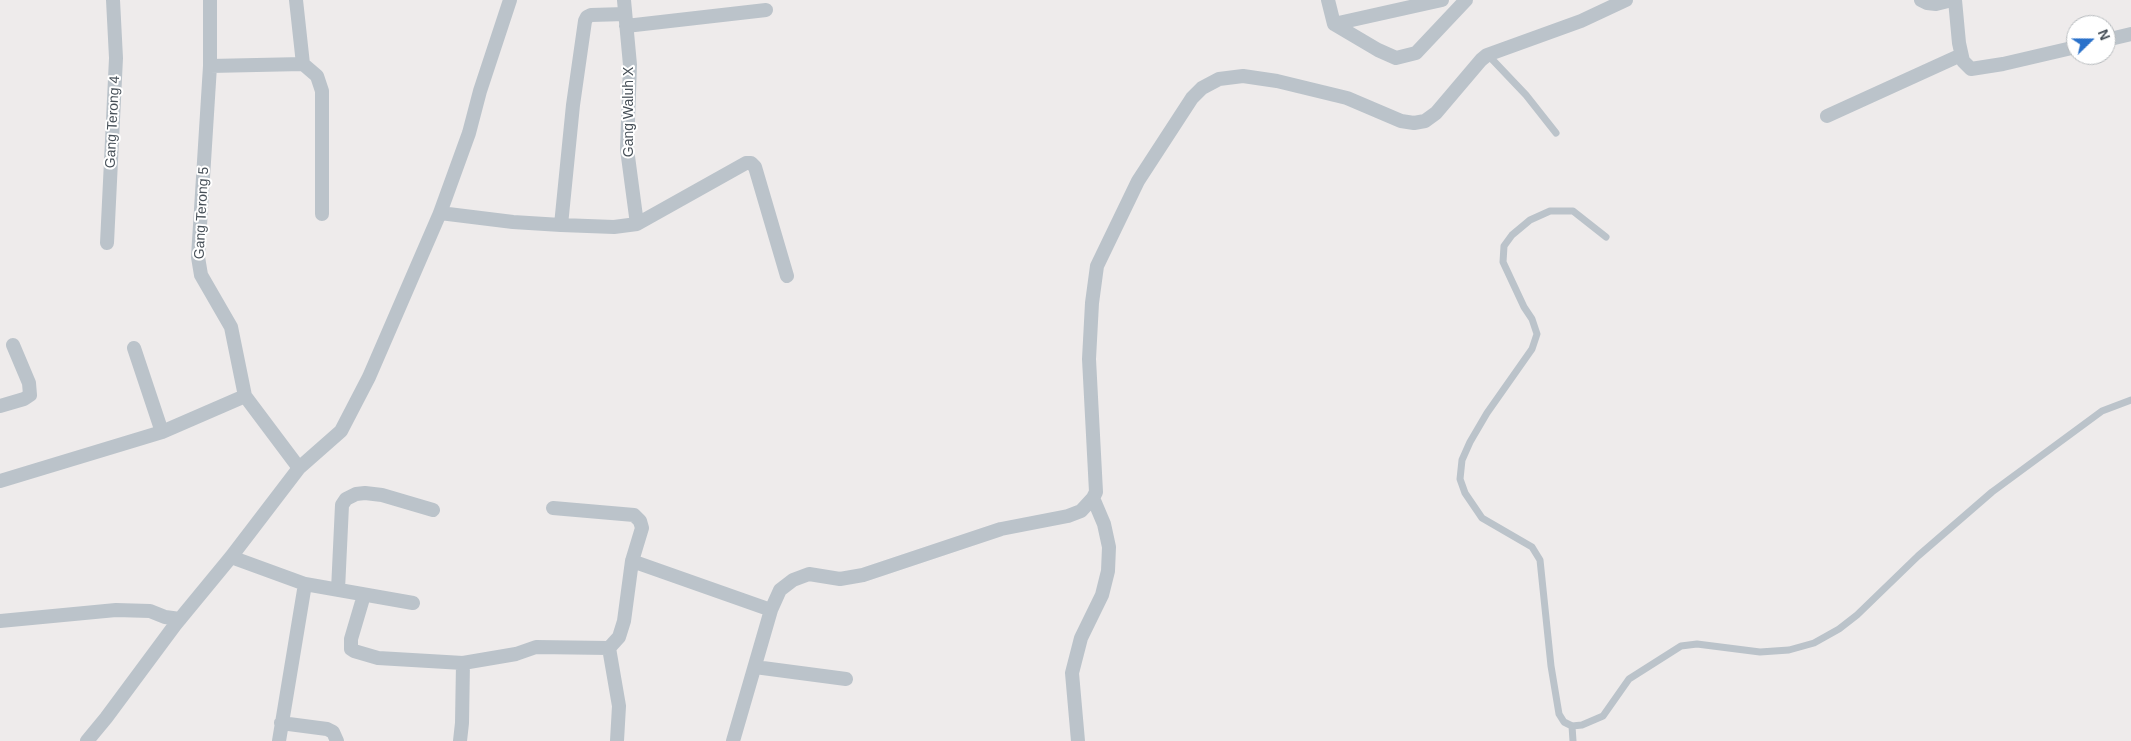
<!DOCTYPE html>
<style>
body{margin:0}
#map{position:relative;width:2131px;height:741px;overflow:hidden;background:#eeebeb;font-family:Helvetica,sans-serif}
canvas{display:block}
.north{position:absolute;left:2066px;top:15px;width:50px;height:50px;box-sizing:border-box;background:#fff;border:1px solid #b5b9bc;border-radius:50%;rotate:68deg;font-size:14px;font-weight:700;line-height:20px;text-align:center;color:#464f57}
.north::after{content:'';display:block;margin:auto;width:18px;height:22px;background:#2a71ca;clip-path:polygon(50% 0,100% 100%,50% 72%,0 100%)}
</style>
<div id="map">
<canvas width="2131" height="741"></canvas>
<div class="north">N</div>
</div>
<script>
const ctx = document.querySelector('canvas').getContext('2d');
ctx.lineJoin = 'round';
const poly = rows => new Path2D(rows.map(r => 'M' + r).join(''));
function trace(path, color, width, dash) { ctx.strokeStyle = color; ctx.lineWidth = width; ctx.lineCap = dash ? 'butt' : 'round'; ctx.setLineDash(dash || []); ctx.stroke(path); }
function drawText(font, color, halo, rows, align = 'center') {
  ctx.font = font + ' Helvetica,sans-serif'; ctx.lineWidth = 4; ctx.setLineDash([]); ctx.textBaseline = 'middle'; ctx.strokeStyle = halo; ctx.fillStyle = color; for (const [text, x, y, turn = 0] of rows) {
    ctx.save(); ctx.translate(x, y); ctx.rotate((+turn || 0) * Math.PI / 180); ctx.textAlign = isNaN(turn) ? turn : align; if (halo) ctx.strokeText(text, 0, 0); ctx.fillText(text, 0, 0); ctx.restore();
  }
}
trace(poly([
 [1488,55,1526,95,1556,133],
 [1606,237,1573,211,1550,211,1530,220,1512,235,1504,246,1503,262,1524,307,1532,319,1537,334,1532,349,1487,413,1470,442,1462,460,1460,479,1465,493,1482,518,1532,547,1540,560,1551,666,1559,714,1564,722,1572,726,1582,725,1603,716,1629,679,1681,646,1697,644,1760,652,1789,650,1814,643,1839,629,1857,615,1918,556,1992,492,2102,411,2131,400],
 [1572,726,1573,741]
]), '#bbc3ca', 7);
trace(poly([
 [296,0,303,64],
 [624,0,630,65,627,149,637,224],
 [1328,0,1334,24,1378,50,1396,58,1416,53,1466,0],
 [1921,0,1927,3,1936,4,1952,0],
 [1955,0,1959,43,1963,61,1971,69,2003,64,2076,47],
 [1334,24,1442,0],
 [626,26,766,10],
 [2106,40,2131,34],
 [210,66,303,64,317,76,322,91,322,214],
 [1827,116,1961,55],
 [440,213,513,222,561,225,573,105,585,21,587,17,591,15,625,14],
 [561,225,614,227,637,224,746,163,751,163,755,167,787,276],
 [107,243,116,58,113,0],
 [134,348,162,432],
 [245,396,299,468],
 [0,406,24,399,30,395,29,383,13,345],
 [0,481,162,432,245,396,231,327,201,275,198,257,210,66,210,0],
 [553,508,634,515,640,521,642,528,632,561],
 [231,557,305,584,279,741],
 [305,584,413,603],
 [338,590,342,505,346,499,356,494,365,493,382,495,433,510],
 [364,595,351,639,351,649,354,651,378,658,463,663,516,654,536,647,609,648,619,637,624,621,632,561,771,610],
 [0,621,116,610,150,611,165,617,180,619],
 [609,648,619,706,617,741],
 [755,667,846,679],
 [281,723,327,729,333,732,337,741],
 [87,741,106,718,175,625,231,557,299,468,341,431,369,377,440,213,469,133,480,91,510,0],
 [460,741,462,723,463,663],
 [733,741,771,610,780,590,793,580,809,574,840,579,863,575,1001,529,1068,516,1081,511,1093,498,1096,492,1089,359,1092,303,1097,266,1138,181,1192,98,1202,88,1219,79,1243,76,1277,81,1347,98,1401,121,1414,123,1425,121,1436,113,1481,60,1487,55,1581,21,1626,0],
 [1078,741,1072,673,1081,638,1102,595,1108,571,1109,547,1104,524,1093,498]
]), '#bbc3ca', 14);
drawText('14px', '#464f57', '#fff', [
 ["Gang Waluh X",629,112,-90],
 ["Gang Terong 4",113,122,-87],
 ["Gang Terong 5",202,213,-87]
]);
</script>
